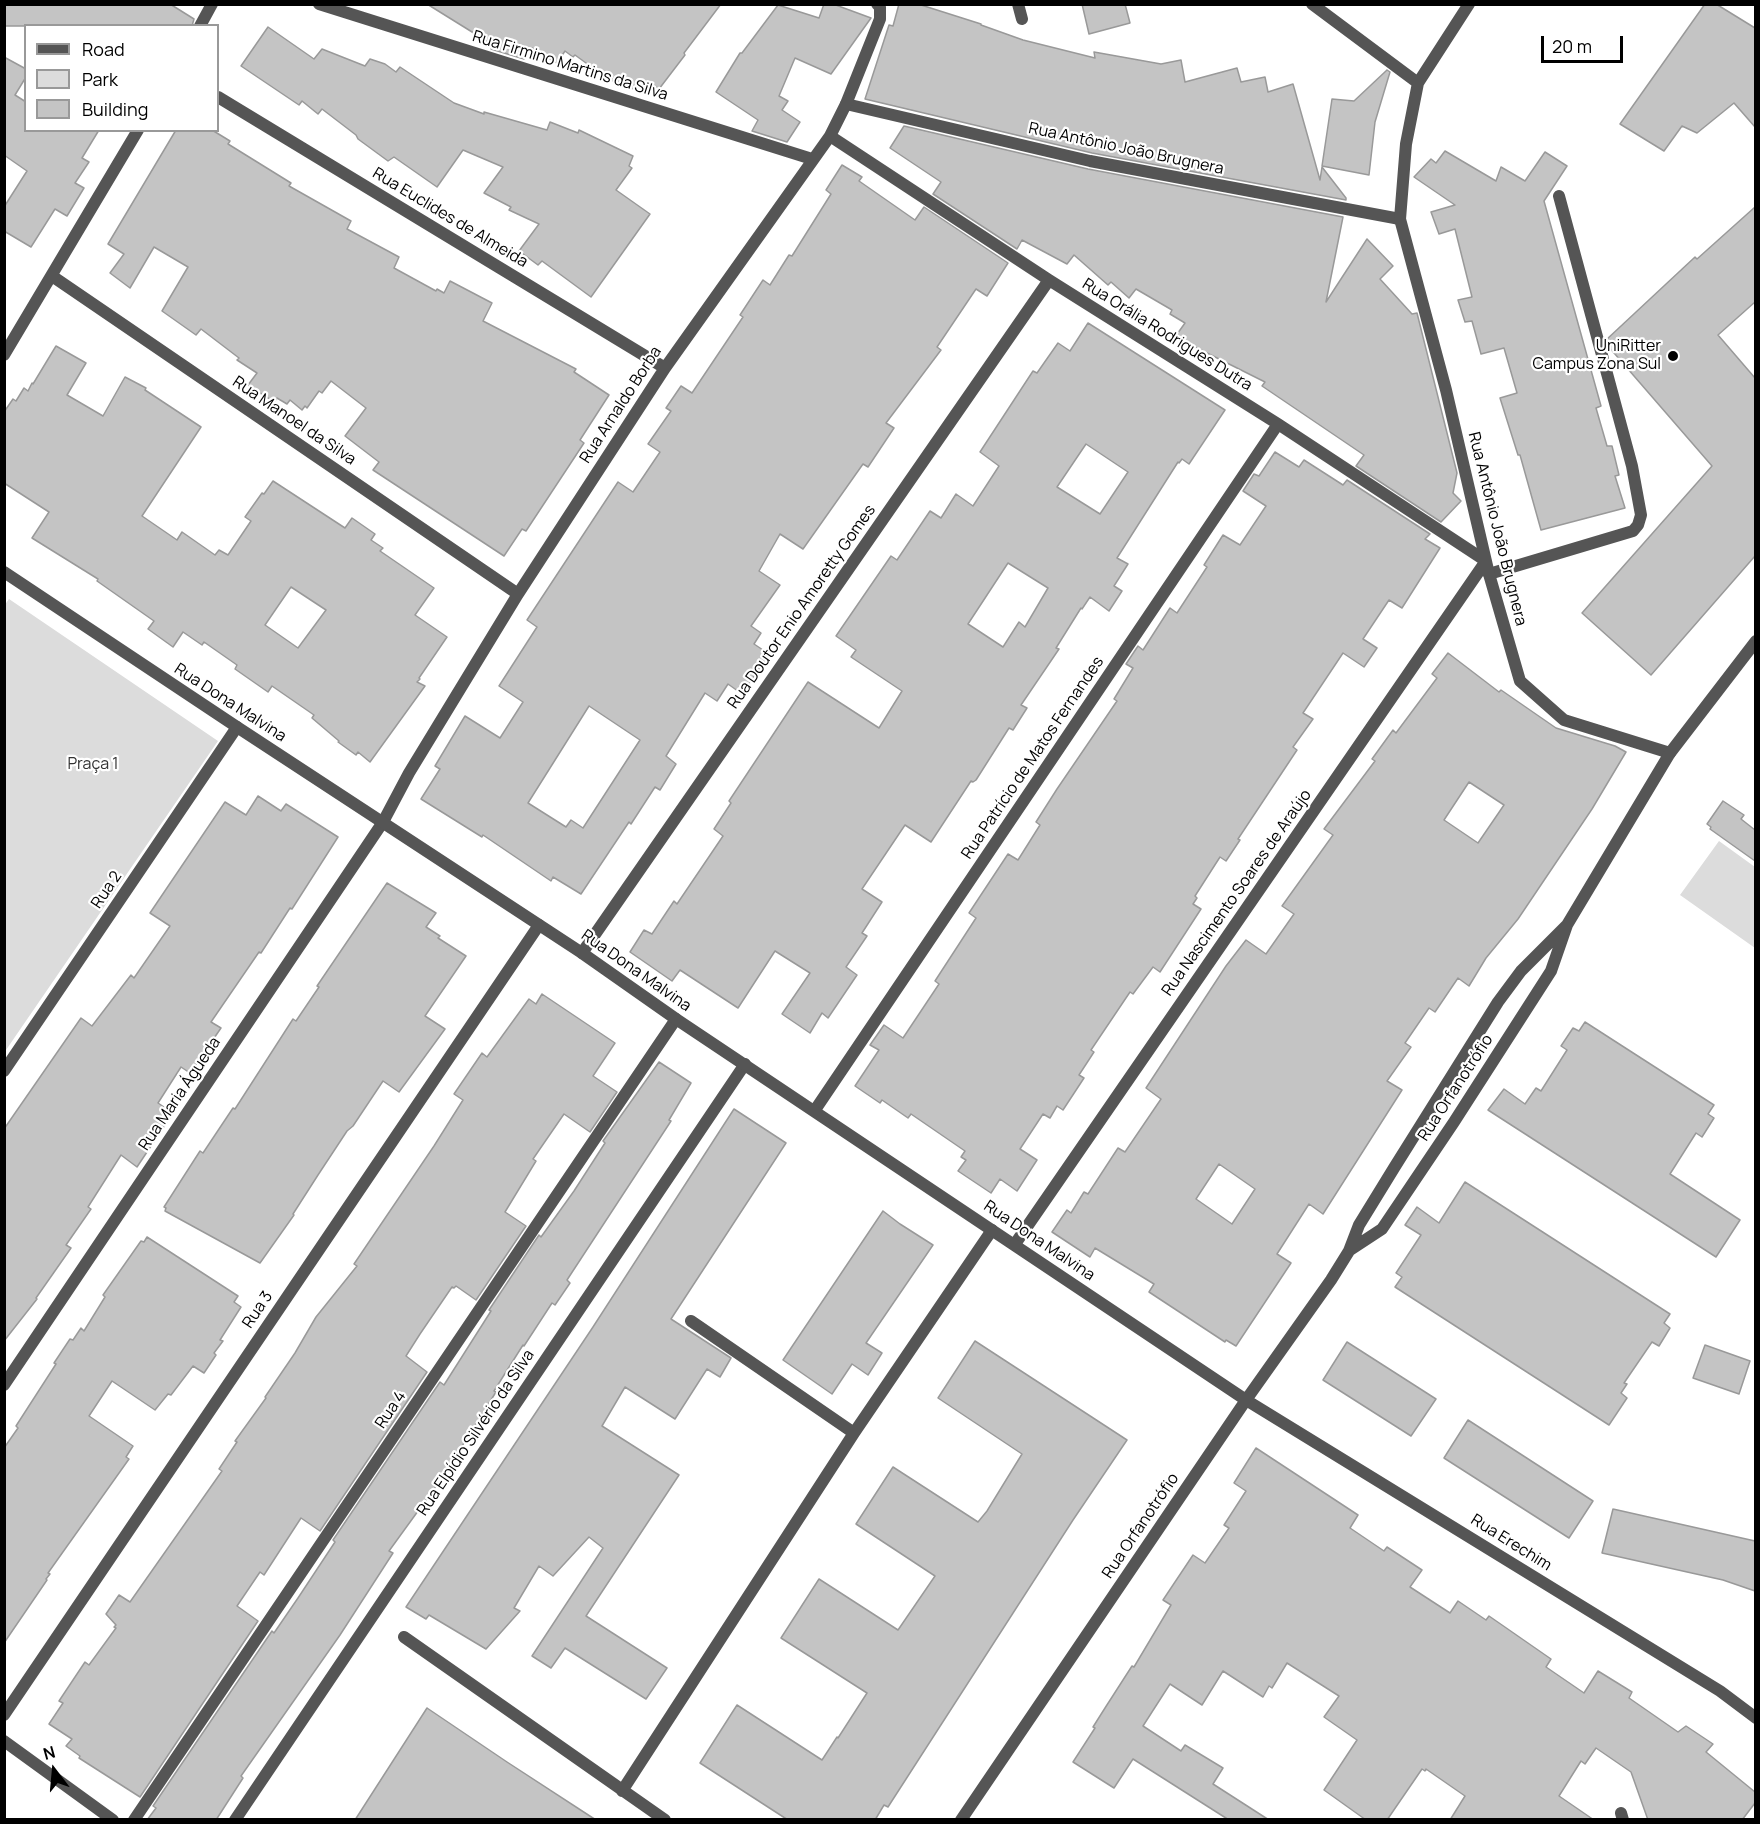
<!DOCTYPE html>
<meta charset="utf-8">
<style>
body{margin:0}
#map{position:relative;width:1760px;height:1824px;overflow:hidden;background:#fff;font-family:Manrope,sans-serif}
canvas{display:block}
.frame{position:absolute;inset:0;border:6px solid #000;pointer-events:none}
.legend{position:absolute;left:24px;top:24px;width:195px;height:108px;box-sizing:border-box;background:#fff;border:2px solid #999;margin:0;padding:8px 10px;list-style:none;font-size:18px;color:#000}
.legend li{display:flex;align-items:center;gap:12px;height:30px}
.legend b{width:30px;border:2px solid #999}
.north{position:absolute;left:24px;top:1740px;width:60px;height:60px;-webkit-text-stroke:4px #fff;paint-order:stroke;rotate:344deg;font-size:16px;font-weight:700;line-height:24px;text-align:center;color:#000}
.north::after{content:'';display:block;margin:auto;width:21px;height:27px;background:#000;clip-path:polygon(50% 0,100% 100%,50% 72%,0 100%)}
.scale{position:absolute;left:1541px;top:36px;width:82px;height:27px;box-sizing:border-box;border:3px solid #000;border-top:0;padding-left:8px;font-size:18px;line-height:21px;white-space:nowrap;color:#000;-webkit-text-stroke:4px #fff;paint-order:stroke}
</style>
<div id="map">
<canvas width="1760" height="1824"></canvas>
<div class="frame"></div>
<ul class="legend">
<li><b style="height:8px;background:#555"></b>Road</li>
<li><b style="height:16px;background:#dcdcdc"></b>Park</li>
<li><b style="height:16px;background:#c4c4c4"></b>Building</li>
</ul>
<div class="north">N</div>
<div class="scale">20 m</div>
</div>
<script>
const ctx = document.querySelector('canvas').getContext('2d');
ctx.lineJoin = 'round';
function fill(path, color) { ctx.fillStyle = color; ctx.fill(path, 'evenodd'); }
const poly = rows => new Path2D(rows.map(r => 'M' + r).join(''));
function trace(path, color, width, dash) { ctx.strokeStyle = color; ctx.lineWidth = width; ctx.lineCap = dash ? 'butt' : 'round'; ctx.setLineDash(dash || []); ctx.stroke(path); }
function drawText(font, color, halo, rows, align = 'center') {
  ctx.font = font + ' Manrope,sans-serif'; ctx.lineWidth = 4.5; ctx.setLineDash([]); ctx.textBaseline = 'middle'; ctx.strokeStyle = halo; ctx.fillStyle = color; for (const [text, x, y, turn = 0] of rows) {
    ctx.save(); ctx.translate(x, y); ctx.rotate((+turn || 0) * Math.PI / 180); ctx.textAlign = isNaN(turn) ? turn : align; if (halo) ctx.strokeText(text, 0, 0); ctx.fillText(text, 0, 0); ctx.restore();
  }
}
fill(poly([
 [9,599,218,741,6,1050,4,1049,4,606],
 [1719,841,1755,867,1755,948,1680,895]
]), '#dcdcdc');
const building = poly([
 [4,4,170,4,194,19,192,26,4,26,4,4],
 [427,4,721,4,684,53,685,55,659,89,654,85,647,94,608,79,575,55,573,57,565,51,557,63,532,48,524,59,491,49,493,45,427,4],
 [824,4,833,4,871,18,831,74,795,58,779,96,788,101,782,110,800,122,787,142,752,131,758,120,716,92,740,53,742,53,778,5,819,18,824,4],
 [899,4,918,4,981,24,981,25,1023,40,1095,58,1094,52,1161,64,1181,60,1185,82,1237,68,1241,82,1265,77,1268,92,1293,84,1320,180,1322,167,1346,198,1346,200,1092,153,865,99,889,25,893,26,899,4],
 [1082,4,1125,4,1130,23,1089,34,1082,4],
 [1705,4,1716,4,1755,28,1755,127,1734,103,1697,133,1682,126,1664,151,1620,124,1705,4],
 [268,27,314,59,322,49,365,66,370,59,385,64,396,72,400,67,454,103,484,114,484,112,547,130,550,122,578,133,579,130,633,156,629,166,632,168,616,190,650,214,591,297,542,261,538,265,519,251,539,224,509,210,511,207,484,193,503,167,463,150,437,187,394,157,388,161,358,139,356,135,322,109,318,114,302,101,299,105,241,66,268,27],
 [4,57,26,69,26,77,15,95,26,102,26,130,99,130,82,158,89,162,75,183,84,188,67,216,55,209,31,247,4,231,4,207,27,171,4,155,4,57],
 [1387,70,1390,72,1375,122,1369,175,1322,166,1332,99,1354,101,1387,70],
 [904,126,1088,169,1343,217,1326,302,1367,239,1393,266,1380,279,1412,314,1417,313,1457,473,1453,493,1461,501,1441,522,1356,466,1364,455,1262,386,1265,382,1175,337,1185,323,1170,314,1172,310,1136,289,1129,298,1111,282,1108,285,1074,255,1067,264,1022,240,1017,249,933,194,941,182,890,148,904,126],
 [176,130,212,130,230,141,228,144,291,183,289,186,351,221,347,229,399,257,394,268,436,291,437,289,444,293,450,281,492,303,483,321,576,369,574,372,609,395,580,440,584,443,526,531,522,529,504,556,373,470,379,462,345,436,366,408,331,381,322,393,319,391,307,408,305,406,302,410,290,400,287,404,277,398,274,402,248,385,257,373,237,360,239,358,201,329,196,335,162,311,188,267,154,247,130,288,110,273,124,254,108,244,176,130],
 [1445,151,1496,181,1501,167,1525,181,1545,152,1567,166,1544,201,1601,406,1596,408,1607,446,1612,446,1619,475,1615,476,1625,508,1541,530,1520,455,1518,455,1500,398,1517,393,1504,348,1481,354,1472,321,1465,322,1458,300,1472,297,1455,229,1439,234,1431,212,1455,205,1414,177,1431,159,1436,163,1445,151],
 [842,165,862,177,859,181,915,220,924,207,1008,263,987,296,976,289,937,347,941,350,886,423,894,428,868,467,863,464,803,549,780,534,759,571,780,585,751,626,761,633,754,644,769,654,742,694,728,684,717,701,705,693,666,756,676,764,660,790,655,787,631,824,629,822,581,894,553,877,551,881,483,835,482,837,421,799,440,769,435,766,465,716,500,738,523,702,499,686,537,627,527,620,618,482,633,492,660,452,648,444,671,411,666,408,681,386,692,393,743,317,740,315,763,280,770,285,789,255,792,256,831,194,826,190,842,165],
 [589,706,640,740,583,828,571,820,566,827,528,803,589,706],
 [1755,207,1755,302,1718,335,1755,378,1755,556,1651,675,1582,613,1712,466,1608,346,1606,340,1695,257,1697,259,1755,207],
 [1088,323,1225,410,1189,464,1182,459,1179,463,1178,462,1117,558,1128,564,1114,586,1122,591,1109,611,1090,597,1082,609,1081,608,1056,648,1059,649,1021,705,1027,708,1013,730,1009,728,976,780,973,782,971,781,931,842,905,825,862,889,882,902,862,933,867,936,846,967,857,975,828,1018,822,1013,810,1033,782,1014,810,973,775,951,738,1008,680,970,672,981,630,952,644,930,652,934,674,901,677,904,723,836,714,829,731,803,729,801,808,682,879,728,902,691,851,657,856,650,836,636,891,556,897,560,930,511,941,518,956,494,973,506,999,466,980,452,1033,371,1037,373,1058,343,1070,351,1088,323],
 [1086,444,1128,472,1100,514,1057,487,1086,444],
 [1008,563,1048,588,1025,627,1019,622,1003,647,968,624,1008,563],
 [56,346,86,363,67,395,103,416,125,377,146,388,145,390,201,427,142,516,177,540,182,532,215,555,219,550,228,555,251,521,245,517,262,493,264,494,273,481,345,528,352,518,375,534,371,540,383,548,380,551,434,588,415,615,447,637,419,678,420,679,417,682,425,686,370,762,358,752,356,755,338,742,339,741,312,718,314,715,272,686,268,692,235,669,237,665,204,642,202,645,183,632,173,647,148,629,154,621,97,581,98,579,32,538,49,512,4,483,4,412,13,399,16,401,24,388,28,391,32,383,33,384,56,346],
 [291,587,326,610,298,648,265,625,291,587],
 [1275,452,1299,467,1304,460,1343,485,1347,480,1430,534,1425,539,1440,548,1402,608,1389,600,1363,639,1377,648,1364,667,1343,653,1303,713,1313,719,1293,747,1297,750,1238,839,1240,840,1226,861,1220,857,1195,896,1197,898,1193,904,1201,909,1160,972,1153,967,1133,994,1130,992,1091,1050,1094,1052,1079,1075,1084,1078,1063,1110,1057,1106,1050,1118,1043,1114,1020,1149,1037,1160,1017,1191,1000,1179,991,1193,958,1171,966,1160,961,1157,965,1151,911,1114,908,1118,882,1100,880,1103,855,1086,879,1050,870,1045,884,1025,903,1038,939,984,935,981,976,918,969,913,1008,854,1018,860,1040,825,1036,822,1057,789,1117,701,1114,699,1133,668,1126,664,1138,646,1143,650,1170,608,1177,613,1207,567,1204,565,1223,535,1240,545,1266,506,1243,491,1254,474,1259,476,1275,452],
 [1448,653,1499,692,1501,690,1556,728,1615,746,1626,752,1592,809,1518,919,1486,958,1469,986,1458,978,1435,1012,1429,1008,1405,1043,1411,1047,1387,1081,1402,1090,1323,1214,1309,1204,1277,1254,1291,1263,1236,1346,1226,1340,1225,1342,1149,1292,1154,1284,1095,1248,1090,1257,1052,1232,1067,1210,1071,1213,1084,1192,1088,1194,1118,1148,1125,1152,1161,1099,1146,1088,1226,966,1246,940,1266,954,1294,914,1282,906,1333,835,1324,829,1375,761,1372,759,1393,730,1396,733,1437,678,1432,674,1448,653],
 [1469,782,1504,805,1478,843,1444,820,1469,782],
 [1219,1164,1255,1189,1232,1224,1196,1199,1219,1164],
 [258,796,281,811,286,804,338,837,292,909,290,908,261,953,259,952,211,1022,221,1028,190,1073,181,1067,158,1103,173,1113,137,1167,121,1155,88,1207,91,1209,66,1245,71,1248,36,1298,37,1299,4,1341,4,1129,81,1018,92,1026,131,975,134,978,170,926,150,913,225,802,246,815,258,796],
 [1723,801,1744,815,1741,819,1755,830,1755,861,1710,829,1711,827,1707,824,1723,801],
 [387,883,436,913,426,927,440,936,438,938,466,956,425,1016,445,1029,399,1092,383,1081,353,1126,347,1131,318,1175,293,1214,294,1215,260,1263,165,1211,166,1208,164,1207,200,1151,203,1153,233,1108,235,1109,293,1019,296,1021,319,987,317,986,387,883],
 [542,994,615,1043,593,1076,617,1092,590,1132,564,1114,533,1159,536,1161,505,1212,526,1226,476,1300,456,1286,454,1288,452,1287,420,1334,406,1356,427,1372,320,1531,301,1518,264,1575,260,1572,237,1606,258,1621,140,1797,79,1758,80,1756,66,1746,72,1739,49,1724,63,1703,59,1701,85,1662,89,1665,116,1628,114,1627,116,1625,106,1614,119,1595,130,1602,222,1471,219,1469,237,1442,235,1441,266,1398,265,1397,295,1353,316,1317,357,1266,354,1264,434,1146,463,1100,454,1094,482,1053,487,1057,529,999,536,1004,542,994],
 [1585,1022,1714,1105,1708,1114,1714,1118,1702,1137,1696,1133,1670,1174,1740,1220,1716,1257,1488,1110,1504,1089,1525,1104,1536,1088,1541,1091,1567,1050,1561,1046,1573,1028,1579,1031,1585,1022],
 [659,1062,691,1083,669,1120,671,1121,567,1280,570,1283,555,1305,552,1303,524,1346,523,1345,494,1391,496,1392,442,1478,389,1551,393,1553,340,1635,241,1776,243,1778,216,1820,147,1820,156,1808,153,1806,272,1631,274,1633,298,1598,335,1542,333,1540,440,1382,444,1385,491,1311,489,1310,539,1235,541,1237,574,1191,605,1143,603,1141,659,1062],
 [734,1109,786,1143,671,1319,731,1358,720,1377,707,1369,675,1419,625,1387,602,1426,679,1475,586,1616,667,1668,646,1699,565,1648,551,1668,532,1656,603,1548,589,1537,553,1576,539,1566,514,1608,520,1611,486,1649,429,1615,426,1619,406,1607,593,1327,734,1109],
 [1465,1182,1670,1314,1664,1323,1670,1328,1659,1346,1652,1342,1624,1383,1627,1384,1621,1393,1627,1398,1609,1425,1395,1287,1402,1277,1396,1273,1421,1235,1405,1225,1417,1207,1439,1223,1465,1182],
 [883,1211,900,1224,933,1245,866,1343,882,1353,868,1375,852,1364,832,1394,783,1360,883,1211],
 [147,1237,238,1296,234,1302,241,1307,220,1340,223,1341,214,1353,216,1355,204,1373,193,1366,171,1395,168,1394,155,1410,112,1381,89,1416,133,1446,126,1457,129,1459,48,1573,50,1574,46,1579,47,1580,4,1643,4,1448,18,1428,16,1426,56,1364,54,1363,70,1339,73,1340,81,1328,84,1331,105,1297,103,1295,141,1241,144,1242,147,1237],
 [975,1341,1127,1440,1073,1520,888,1807,884,1805,875,1820,788,1820,700,1763,737,1705,822,1760,837,1737,838,1738,867,1693,781,1638,819,1579,898,1630,935,1576,856,1524,893,1467,978,1522,987,1511,1022,1454,938,1398,975,1341],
 [1347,1342,1436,1399,1411,1436,1323,1380,1347,1342],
 [1705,1345,1750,1361,1739,1394,1693,1378,1705,1345],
 [1468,1420,1593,1501,1569,1538,1444,1458,1468,1420],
 [1256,1448,1358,1515,1350,1528,1384,1551,1387,1547,1422,1570,1410,1587,1450,1613,1458,1601,1486,1620,1489,1616,1551,1659,1546,1667,1584,1693,1598,1671,1632,1692,1629,1698,1678,1732,1686,1726,1713,1744,1706,1752,1755,1792,1755,1803,1742,1820,1648,1820,1631,1772,1596,1748,1585,1764,1581,1761,1559,1796,1594,1820,1450,1820,1465,1796,1426,1769,1425,1771,1422,1769,1387,1820,1366,1820,1324,1790,1357,1740,1324,1717,1339,1696,1287,1663,1272,1688,1269,1686,1263,1697,1223,1671,1202,1705,1170,1684,1143,1726,1181,1751,1185,1745,1223,1768,1213,1784,1269,1820,1229,1820,1133,1759,1114,1788,1073,1762,1095,1728,1093,1727,1105,1708,1132,1666,1134,1667,1171,1605,1163,1600,1193,1555,1205,1563,1229,1528,1224,1525,1246,1491,1234,1483,1256,1448],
 [1613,1509,1755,1541,1755,1591,1723,1580,1602,1553,1613,1509],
 [427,1708,507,1762,596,1820,355,1820,427,1708]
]);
fill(building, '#c4c4c4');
trace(building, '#999', 1.5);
trace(poly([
 [846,104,1090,161,1400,219],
 [1489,574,1633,531,1638,525,1641,515,1632,466,1559,196],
 [1621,1813,1623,1820],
 [134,1820,676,1019]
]), '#555', 12);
trace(poly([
 [319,4,812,159],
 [1018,4,1022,19],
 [1312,4,1418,83],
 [1469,4,1418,83,1406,144,1400,219,1446,390,1489,574,1520,681,1564,720,1670,753],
 [200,26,212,4],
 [218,97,665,368],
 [830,136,1049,280,1278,424,1486,561,1015,1244],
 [52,276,518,594],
 [4,355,138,130],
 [582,953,1049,280],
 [4,1071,237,727],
 [815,1110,1278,424],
 [691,1321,854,1433],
 [4,1385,383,822,409,773,518,594,665,368,830,136,846,104,880,19,880,7,877,4],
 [404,1637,665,1820],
 [4,1715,539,925],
 [622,1791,854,1433,992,1230],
 [235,1820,745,1064]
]), '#555', 12);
trace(poly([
 [4,572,237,727,582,953,676,1019,1246,1400,1720,1691,1756,1718],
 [1350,1250,1382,1229,1454,1122,1551,971,1567,925,1670,753,1756,641],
 [4,1741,113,1820],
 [961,1820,1246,1400,1331,1280,1349,1251,1359,1225,1394,1168,1498,1002,1521,971,1567,925]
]), '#555', 12);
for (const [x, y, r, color] of [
 [1673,356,6,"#000"]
]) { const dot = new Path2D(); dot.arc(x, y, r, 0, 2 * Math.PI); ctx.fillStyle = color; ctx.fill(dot); trace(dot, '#fff', 2); }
drawText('16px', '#000', '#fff', [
 ["Rua Firmino Martins da Silva",570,66,17],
 ["Rua Antônio João Brugnera",1126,149,12],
 ["Rua Euclides de Almeida",450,218,31],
 ["Rua Orália Rodrigues Dutra",1167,335,32],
 ["Rua Arnaldo Borba",621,405,-57],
 ["Rua Manoel da Silva",294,421,34],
 ["Rua Antônio João Brugnera",1497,529,76],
 ["Rua Doutor Enio Amoretty Gomes",802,607,-55],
 ["Rua Dona Malvina",230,703,33],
 ["Rua Patrício de Matos Fernandes",1033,758,-56],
 ["Rua 2",107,890,-56],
 ["Rua Nascimento Soares de Araújo",1237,893,-55],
 ["Rua Dona Malvina",636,971,35],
 ["Rua Orfanotrófio",1456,1088,-57],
 ["Rua Maria Águeda",180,1094,-56],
 ["Rua Dona Malvina",1039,1241,34],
 ["Rua 3",258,1310,-56],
 ["Rua 4",391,1410,-56],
 ["Rua Elpídio Silvério da Silva",476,1433,-56],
 ["Rua Orfanotrófio",1141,1526,-56],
 ["Rua Erechim",1511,1543,32]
]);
drawText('16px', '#000', '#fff', [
 ["UniRitter",1661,347],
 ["Campus Zona Sul",1661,365]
], 'right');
drawText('16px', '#333', '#fff', [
 ["Praça 1",93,765]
]);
</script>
